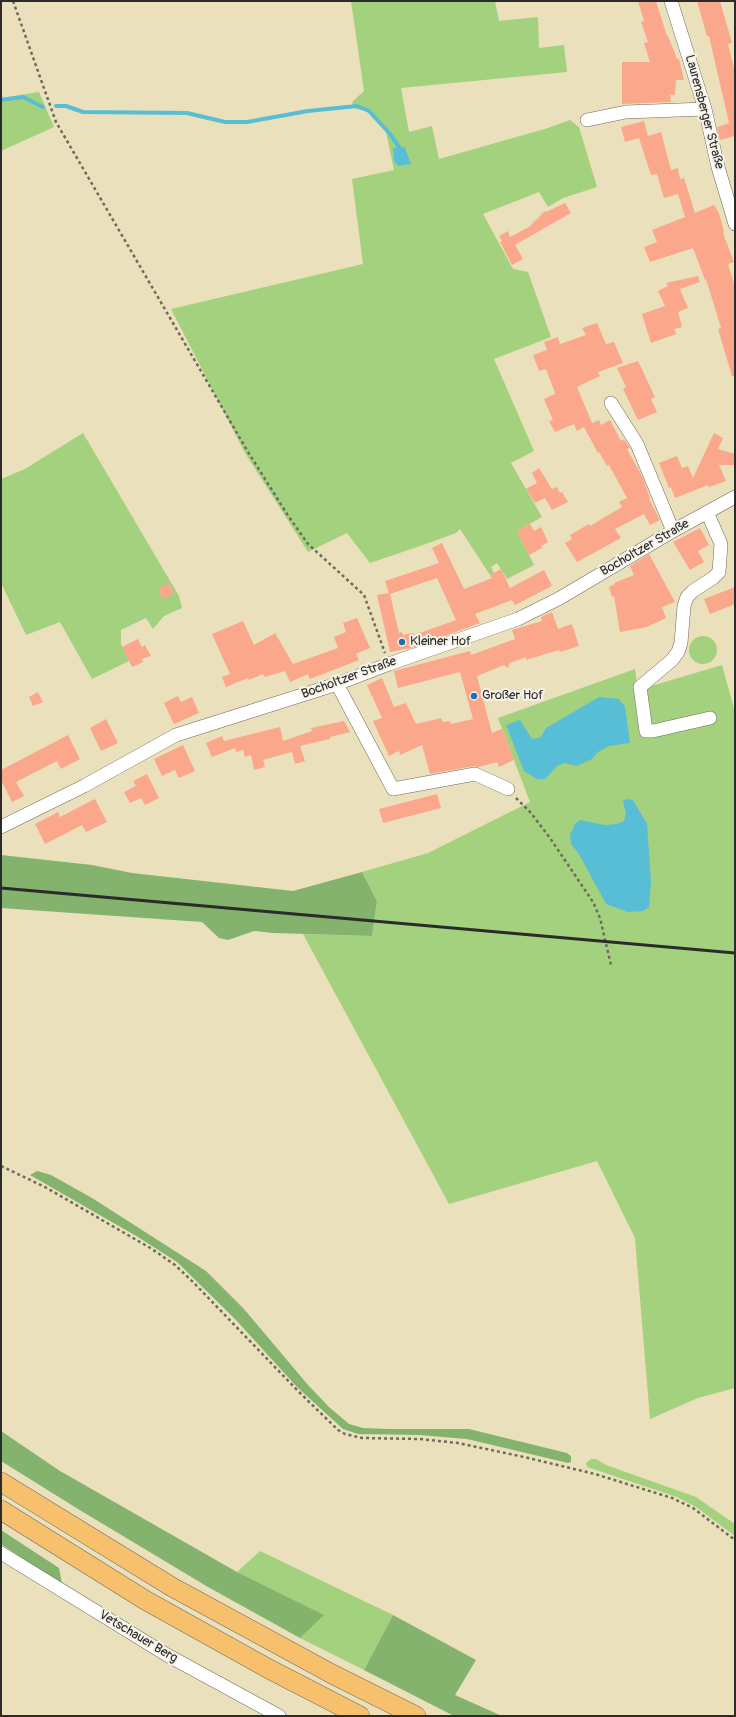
<!DOCTYPE html>
<meta charset="utf-8">
<style>
body{margin:0}
#map{position:relative;width:736px;height:1717px;overflow:hidden;background:#eae0bc;font-family:Pangolin,sans-serif}
canvas{display:block}
.frame{position:absolute;inset:0;border:2px solid #2b2b2b;pointer-events:none}
</style>
<div id="map">
<canvas width="736" height="1717"></canvas>
<div class="frame"></div>
</div>
<script>
const ctx = document.querySelector('canvas').getContext('2d');
ctx.lineJoin = 'round';
function fill(path, color) { ctx.fillStyle = color; ctx.fill(path, 'evenodd'); }
const poly = rows => new Path2D(rows.map(r => 'M' + r).join(''));
function trace(path, color, width, dash) { ctx.strokeStyle = color; ctx.lineWidth = width; ctx.lineCap = dash ? 'butt' : 'round'; ctx.setLineDash(dash || []); ctx.stroke(path); }
function drawText(font, color, halo, rows, align = 'center') {
  ctx.font = font + ' Pangolin,sans-serif'; ctx.lineWidth = 4; ctx.setLineDash([]); ctx.textBaseline = 'middle'; ctx.strokeStyle = halo; ctx.fillStyle = color; for (const [text, x, y, turn = 0] of rows) {
    ctx.save(); ctx.translate(x, y); ctx.rotate((+turn || 0) * Math.PI / 180); ctx.textAlign = isNaN(turn) ? turn : align; if (halo) ctx.strokeText(text, 0, 0); ctx.fillText(text, 0, 0); ctx.restore();
  }
}
fill(poly([
 [351,1,495,1,499,21,538,17,539,48,564,45,567,72,401,88,409,132,432,126,439,159,548,128,570,120,579,127,597,187,563,198,548,207,539,192,483,214,513,269,528,272,551,337,494,359,534,451,511,463,542,517,517,531,534,565,507,579,497,563,491,567,494,573,490,575,460,529,456,533,426,544,370,563,347,533,308,552,245,453,171,309,363,264,352,179,394,170,385,127,368,112,354,108,352,102,364,91],
 [39,92,54,127,1,151,1,98],
 [83,433,179,596,182,608,164,616,153,629,146,618,121,630,121,644,129,661,92,679,60,622,26,635,1,583,1,479,25,469],
 '689 650a14 14 0 1 1 28 0a14 14 0 1 1-28 0Z',
 [722,665,735,712,735,1388,698,1398,650,1419,635,1238,597,1161,449,1204,303,934,372,936,377,901,362,872,428,853,530,802,498,718,635,669,638,690],
 [591,1459,596,1459,606,1465,696,1497,735,1524,735,1536,696,1507,677,1497,587,1467,586,1463],
 [260,1551,393,1615,364,1670,300,1638,323,1615,237,1572]
]), '#a4d17e');
fill(poly([
 [1,855,92,865,132,873,293,891,362,872,377,901,372,936,274,933,254,931,228,940,219,938,202,922,1,908],
 [37,1171,51,1175,92,1198,206,1271,244,1309,308,1385,329,1407,349,1424,363,1428,389,1429,469,1429,567,1453,571,1456,571,1462,568,1463,467,1439,419,1435,358,1434,343,1429,297,1387,236,1320,177,1262,138,1237,30,1175],
 [1,1431,60,1471,237,1572,324,1615,300,1638,208,1587,78,1509,1,1461],
 [1,1530,59,1568,62,1584,1,1544],
 [393,1615,476,1660,455,1695,502,1716,454,1716,364,1670]
]), '#83b36d');
fill(poly([
 [404,147,405,148,411,164,398,166,394,161,393,148],
 [599,697,619,699,625,707,630,743,609,746,598,752,592,759,577,766,565,763,557,766,545,779,537,779,524,771,506,725,520,720,532,739,541,737,546,728],
 [626,799,633,800,647,824,651,881,649,907,643,911,628,912,606,904,579,854,571,844,570,835,575,824,580,820,605,825,617,824,624,821,626,813,623,801]
]), '#57bed5');
trace(poly([
 [1,100,23,97,43,107],
 [56,106,66,106,83,112,187,113,225,122,247,122,308,111,357,106,369,111,390,134,399,147]
]), '#57bed5', 4);
fill(poly([
 [638,1,656,1,667,36,668,36,677,59,679,59,684,80,676,80,675,95,670,94,671,102,622,104,622,62,650,62,644,43,648,42,641,22,644,21],
 [697,1,720,1,732,43,728,44,735,72,735,136,720,140,717,127,729,123,709,36,707,36],
 [644,121,648,136,661,132,671,170,678,168,680,179,684,178,695,213,714,205,719,213,724,232,723,233,734,262,728,264,735,287,735,376,732,376,718,329,721,328,706,279,705,280,693,248,650,262,644,247,657,242,652,230,685,217,678,194,664,198,657,174,651,175,639,138,625,142,621,127],
 [565,203,571,213,515,245,523,259,512,265,500,242,502,241,499,236,508,231,510,237,529,227,545,211,546,212],
 [698,276,700,282,680,289,688,308,678,312,682,327,674,329,676,334,651,343,642,314,665,306,658,291,668,286,666,283],
 [597,323,606,344,614,342,623,363,598,372,600,376,577,387,592,423,585,426,599,420,601,425,610,420,621,441,624,439,630,448,627,449,642,476,650,498,649,499,660,520,650,525,644,514,615,529,621,538,577,562,565,543,572,539,570,535,589,524,590,526,622,507,619,502,627,498,609,465,607,466,599,452,598,453,584,427,577,431,574,424,555,432,549,421,553,420,544,399,555,394,554,390,546,369,539,371,533,355,547,350,544,342,558,337,560,344,586,335,582,328],
 [638,361,655,397,651,399,657,412,638,420,623,389,626,387,617,368],
 [714,433,723,438,718,449,735,454,735,465,719,465,726,481,709,487,708,485,675,498,671,487,669,488,659,463,677,456,682,468,688,466,693,478],
 [539,468,552,489,557,487,560,493,562,492,568,502,552,510,545,498,535,503,526,489,537,483,532,473],
 [530,524,534,531,541,527,548,542,541,546,542,548,529,555,517,531],
 [700,528,709,545,698,551,704,562,690,570,673,542],
 [442,543,464,589,492,578,490,575,501,569,510,588,544,570,552,586,515,605,512,600,475,614,480,623,415,647,390,652,377,595,389,593,385,581,439,563,432,548],
 [437,578,456,620,414,635,413,633,403,635,402,632,399,633,390,594],
 [649,554,675,602,662,607,666,618,647,627,620,632,614,596,612,597,609,587,615,584,614,583,634,575,630,566],
 [169,583,174,593,163,599,158,589],
 [735,587,735,604,710,614,704,599],
 [552,612,558,629,572,624,579,646,560,652,559,650,526,660,526,657,510,663,508,668,504,665,477,676,492,733,502,729,514,760,499,767,497,762,479,767,474,766,430,774,422,745,400,755,399,751,389,756,373,721,382,718,367,685,382,678,394,707,406,703,416,724,441,718,443,722,450,721,451,724,473,719,460,672,398,688,394,671,470,651,471,655,515,639,512,630,542,621,541,617],
 [357,618,370,648,356,654,359,660,310,679,308,674,290,682,285,671,265,677,263,674,249,680,248,678,226,687,222,677,230,674,212,634,243,621,254,645,275,633,293,664,338,648,334,637,346,632,343,623],
 [138,639,142,647,145,645,151,656,141,659,143,662,132,667,122,647],
 [38,692,43,702,33,706,29,697],
 [178,696,181,702,192,697,199,713,174,724,164,703],
 [106,719,118,743,101,751,90,728],
 [344,721,350,732,330,737,330,739,300,746,305,761,295,764,292,752,263,760,265,767,254,770,251,755,245,757,243,750,236,752,235,748,212,757,206,743,222,736,224,741,280,727,283,741,312,731,311,728],
 [68,735,80,759,61,769,57,761,16,782,24,796,12,802,1,780,1,770],
 [183,745,195,771,179,778,175,770,162,776,154,759],
 [147,774,159,798,145,805,141,798,130,803,124,792,136,786,133,781],
 [437,794,441,808,383,823,379,809],
 [95,799,107,822,86,832,82,825,45,844,35,824,58,812,60,817]
]), '#fba78b');
const minor = poly([
 [671,1,705,109,718,167,735,224],
 [587,120,626,112,705,109],
 [611,403,637,444,673,531],
 [707,512,721,544,719,572,713,578,693,591,687,597,684,606,681,643,678,652,672,660,640,687,646,731,653,731,710,718],
 [337,684,393,789,475,774,508,789],
 [1,827,84,786,176,735,337,684,389,664,518,619,560,598,673,531,735,497],
 [1,1553,167,1655,279,1716]
]);
const highway = poly([
 [1,1482,172,1587,332,1674,416,1716],
 [1,1510,145,1600,269,1669,360,1716]
]);
trace(minor, '#6e6a5e', 14);
trace(highway, '#6e6a5e', 20);
trace(poly([
 [13,1,56,122,248,452,287,514,308,544,364,595,385,653],
 [516,798,531,813,550,838,593,902,600,918,611,965],
 [1,1166,45,1187,152,1249,175,1265,194,1283,298,1391,338,1430,345,1434,362,1438,420,1439,458,1443,524,1457,595,1474,672,1498,693,1508,735,1540]
]), '#6e6a5e', 2.5, [3, 3]);
trace(minor, '#fff', 13);
trace(highway, '#f7c06c', 19);
trace(poly([
 [1,888,735,953]
]), '#2b2b2b', 3);
for (const [x, y, r, color] of [
 [402,642,4,"#1f6fb2"],
 [474,696,4,"#1f6fb2"]
]) { const dot = new Path2D(); dot.arc(x, y, r, 0, 2 * Math.PI); ctx.fillStyle = color; ctx.fill(dot); trace(dot, '#f7f3e8', 1.5); }
drawText('13px', '#2b2b2b', '#f7f3e8', [
 ["Laurensberger Straße",704,112,75],
 ["Bocholtzer Straße",645,548,-30],
 ["Bocholtzer Straße",349,678,-20],
 ["Vetschauer Berg",138,1637,31]
]);
drawText('13px', '#2b2b2b', '#f7f3e8', [
 ["Kleiner Hof",410,642],
 ["Großer Hof",482,696]
], 'left');
</script>
